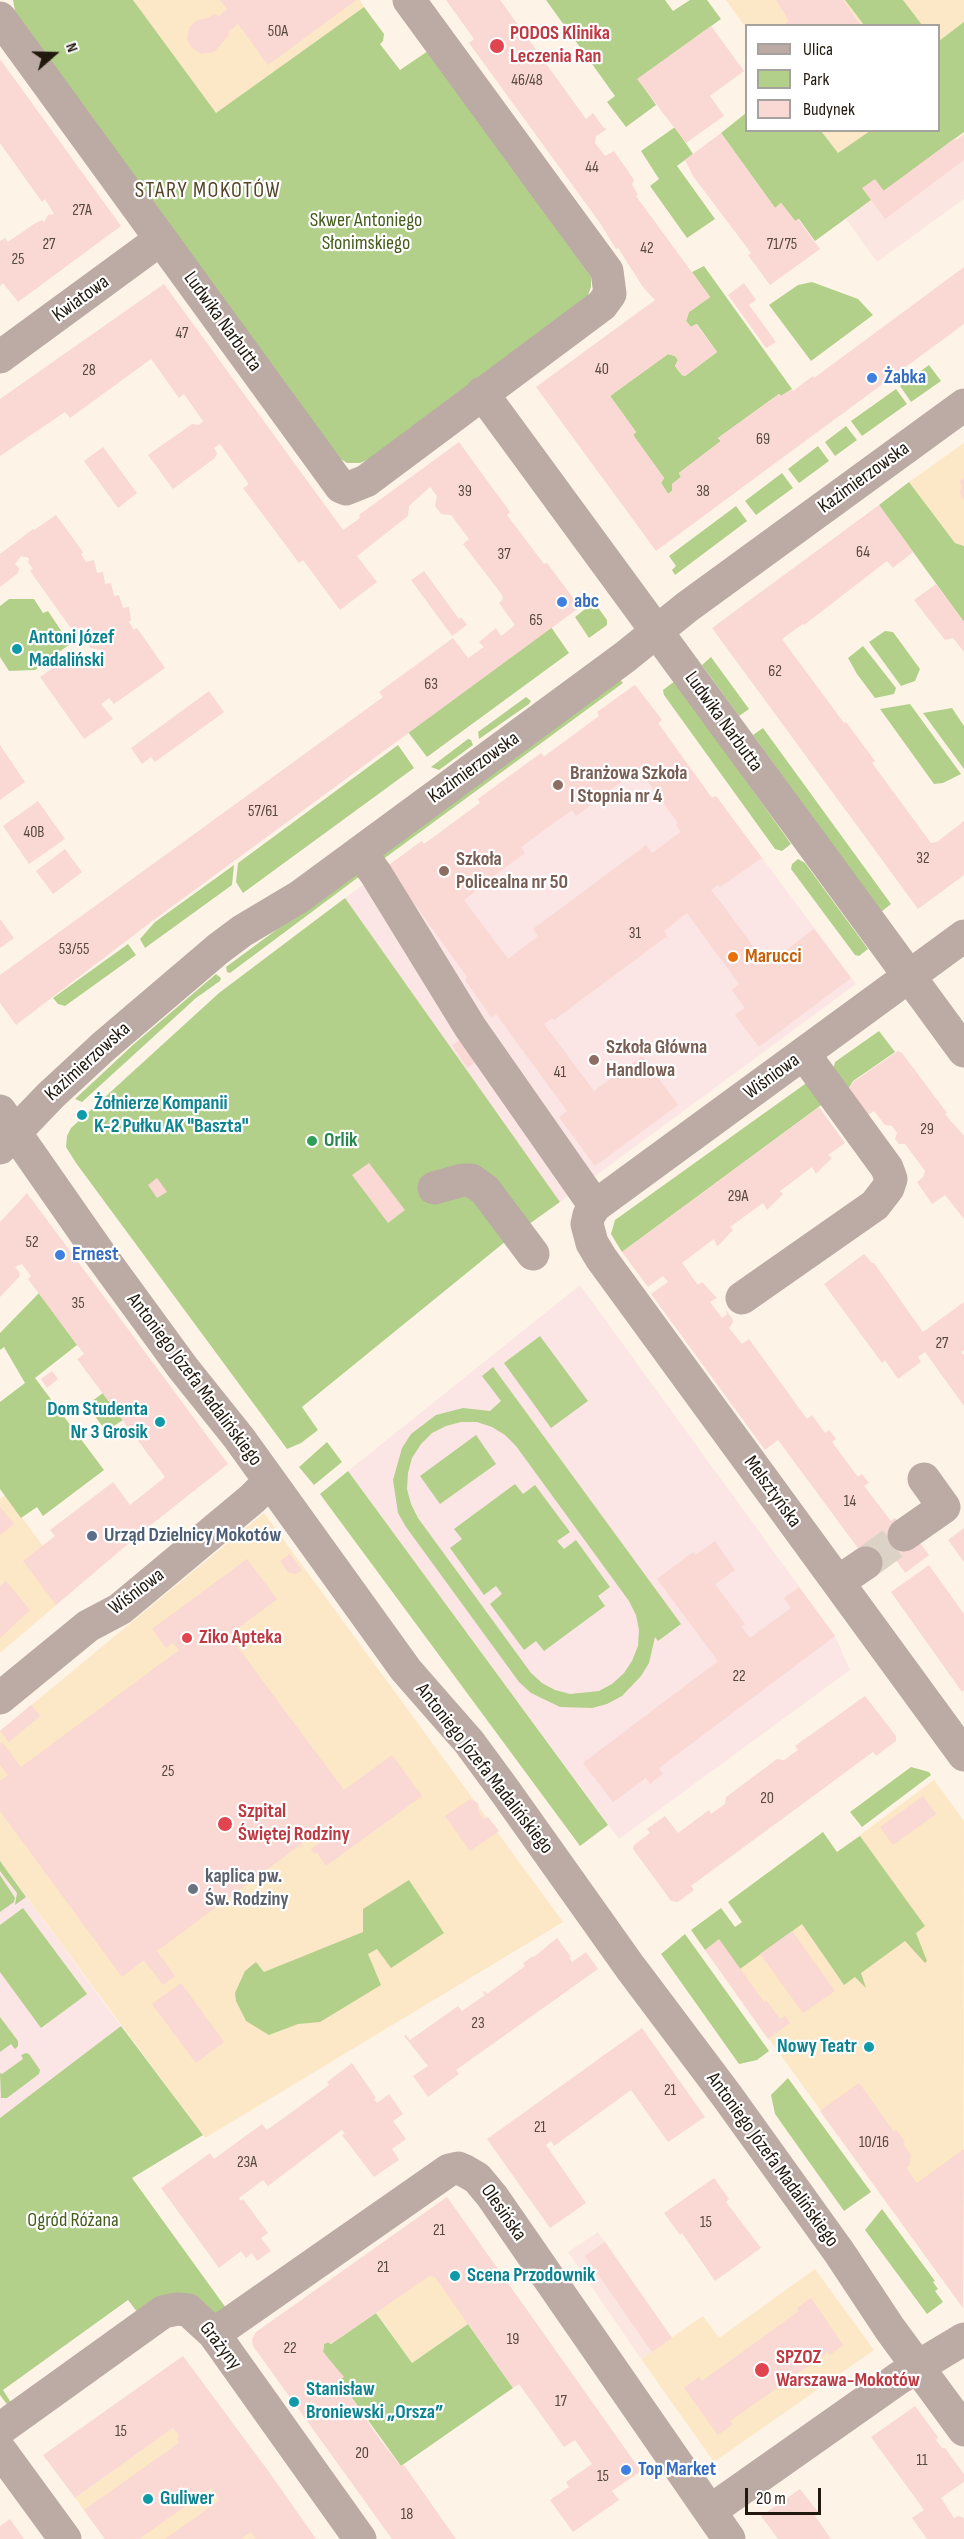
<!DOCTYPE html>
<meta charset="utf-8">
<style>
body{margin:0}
#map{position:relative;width:964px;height:2539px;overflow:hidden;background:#fdf4e7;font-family:"Sofia Sans Condensed",sans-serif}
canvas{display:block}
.legend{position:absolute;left:745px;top:24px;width:195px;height:108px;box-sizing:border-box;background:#fff;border:2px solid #a6a39e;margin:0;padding:8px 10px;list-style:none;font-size:18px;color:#21190d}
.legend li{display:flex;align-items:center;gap:12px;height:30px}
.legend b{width:30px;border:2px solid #a6a39e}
.north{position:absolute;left:24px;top:24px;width:60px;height:60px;-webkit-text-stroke:4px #fff;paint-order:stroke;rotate:70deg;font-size:16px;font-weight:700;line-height:24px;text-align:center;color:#21190d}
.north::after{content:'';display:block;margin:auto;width:21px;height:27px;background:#21190d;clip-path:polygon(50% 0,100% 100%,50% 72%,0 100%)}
.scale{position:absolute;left:745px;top:2488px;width:76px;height:27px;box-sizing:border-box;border:3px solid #21190d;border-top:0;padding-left:8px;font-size:18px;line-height:21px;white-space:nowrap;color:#21190d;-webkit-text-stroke:4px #fff;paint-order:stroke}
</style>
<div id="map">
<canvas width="964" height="2539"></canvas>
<ul class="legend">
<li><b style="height:8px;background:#bcaaa5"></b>Ulica</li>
<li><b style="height:16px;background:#b2d089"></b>Park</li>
<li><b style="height:16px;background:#fad8d3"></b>Budynek</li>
</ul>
<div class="north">N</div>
<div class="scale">20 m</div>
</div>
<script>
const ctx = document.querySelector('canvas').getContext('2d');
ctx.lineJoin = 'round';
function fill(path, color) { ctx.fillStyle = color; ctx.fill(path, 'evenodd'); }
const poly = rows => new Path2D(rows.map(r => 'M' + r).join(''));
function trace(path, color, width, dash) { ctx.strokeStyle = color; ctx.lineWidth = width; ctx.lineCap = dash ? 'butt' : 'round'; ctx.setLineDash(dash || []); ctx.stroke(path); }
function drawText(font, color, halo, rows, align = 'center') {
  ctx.font = font + ' "Sofia Sans Condensed",sans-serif'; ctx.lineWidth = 4.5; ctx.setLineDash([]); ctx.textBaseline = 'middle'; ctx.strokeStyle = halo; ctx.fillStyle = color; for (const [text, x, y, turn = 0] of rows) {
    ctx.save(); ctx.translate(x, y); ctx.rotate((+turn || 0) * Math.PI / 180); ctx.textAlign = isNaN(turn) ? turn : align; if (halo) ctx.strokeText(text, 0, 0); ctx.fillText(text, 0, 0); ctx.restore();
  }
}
fill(poly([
 [133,0,360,0,364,7,215,114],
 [726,0,964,0,964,132,871,201,821,131,938,130,938,26,746,26,746,28],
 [964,443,964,546,955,543,909,482],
 [5,1495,75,1589,0,1653,0,1499],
 [264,1513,563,1922,205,2138,0,1861,0,1731],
 [934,1780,964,1821,963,2308,705,1950],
 [447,2197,513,2292,412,2363,346,2269],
 [815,2269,874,2350,714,2462,641,2359,703,2316,719,2338],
 [173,2428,179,2436,177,2439,179,2443,220,2500,266,2468,316,2539,105,2539,75,2498]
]), '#fce8c7');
fill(poly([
 [955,138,964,151,964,199,877,262,846,219],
 [598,2232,672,2338,641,2359,568,2252]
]), '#fbe6e2');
fill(poly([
 [635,685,662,720,658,724,712,798,716,796,856,984,560,1202,345,898,422,841,424,844,480,803,478,799,541,753,544,756,599,716,597,712],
 [580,1285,835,1636,850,1670,619,1839,348,1471],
 [0,1861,121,2026,0,2118]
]), '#fbe6e5');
fill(poly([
 [13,0,133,0,216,113,364,7,384,34,383,41,380,44,400,70,428,51,591,277,591,287,587,298,372,458,360,463,347,463,336,456,16,16],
 [546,0,665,0,673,11,690,0,707,0,721,19,638,79,656,105,626,127,607,102,615,96],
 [845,0,903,0,922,25,864,25],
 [964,22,964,132,815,241,799,219,795,221,781,203,775,208,721,133,746,113,746,130,821,131,838,153,870,131,938,130,939,41],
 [675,127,693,154,677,166,715,219,687,238,650,186,659,179,641,151],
 [704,266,792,389,781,396,779,394,718,438,721,441,679,473,681,477,672,484,672,491,668,494,661,483,664,478,633,435,636,432,610,396,668,354,675,356,678,360,675,366,682,375,685,376,717,352,697,324,691,327,686,321,689,312,710,297,692,272],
 [812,282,858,299,873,315,811,361,769,305,798,285],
 [929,365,941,381,911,402,900,386],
 [896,389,907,404,862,436,851,421],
 [846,426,857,440,835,456,825,442],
 [818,446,829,461,799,483,788,469],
 [782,473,793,488,756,515,745,501],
 [909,482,955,543,964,546,964,622,879,505],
 [736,506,747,521,675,575,672,570,676,566,669,556],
 [9,599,34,599,43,613,48,611,70,644,35,670,9,671,0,657,0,606],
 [594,602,607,620,607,625,589,638,575,617],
 [551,627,569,653,427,757,408,732],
 [885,631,893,632,920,669,915,681,901,686,869,642],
 [863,646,896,688,894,694,875,698,857,674,848,658],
 [711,657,749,709,739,716,702,665],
 [618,677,623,683,378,863,374,857],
 [675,681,791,844,782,851,775,849,664,695,663,690],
 [526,697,531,701,529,704,479,739,478,732],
 [910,704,961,774,943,783,934,784,880,709],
 [952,708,964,726,964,769,923,713],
 [763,728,891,904,881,912,753,735],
 [468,739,471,740,473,745,439,770,431,767],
 [398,745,414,768,243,893,236,882,238,863],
 [798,859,805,863,868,949,859,956,855,955,791,869,792,864],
 [234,865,232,885,145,948,140,939,155,922],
 [360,868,364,873,230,973,227,972,226,967],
 [345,898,560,1202,511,1237,302,1407,318,1430,301,1443,287,1449,76,1163,66,1147,67,1136,71,1128,219,993],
 [128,944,136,955,65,1006,58,1004,53,998],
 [216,974,221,978,220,981,196,998,82,1102,75,1099,134,1044],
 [879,1031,895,1052,853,1081,847,1091,833,1070,835,1062],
 [805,1084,809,1084,824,1103,622,1252,611,1234,615,1220],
 [39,1293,77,1345,35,1378,104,1470,43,1516,37,1507,21,1518,0,1489,0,1402,25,1383,4,1347,0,1350,0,1333],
 [540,1336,588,1401,551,1428,504,1363],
 [493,1367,681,1624,658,1641,655,1637,649,1663,641,1676,622,1696,607,1704,592,1708,560,1707,531,1693,519,1682,406,1527,398,1513,393,1480,402,1448,411,1434,436,1415,463,1408,490,1411,501,1401,482,1376],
 [461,1422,477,1422,492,1427,505,1435,516,1446,629,1601,636,1615,639,1630,638,1646,632,1661,624,1673,612,1684,599,1691,570,1694,555,1690,542,1683,531,1673,418,1518,411,1504,407,1489,408,1473,412,1458,421,1444,432,1433,446,1426],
 [103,1393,123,1420,106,1431,91,1411,92,1401],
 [476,1435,496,1464,440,1504,420,1476],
 [327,1442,342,1462,314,1485,299,1467],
 [348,1471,608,1825,580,1846,320,1494],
 [515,1484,523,1494,535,1485,570,1532,557,1541,564,1549,576,1540,610,1587,598,1596,605,1606,544,1651,536,1641,524,1650,490,1604,502,1594,496,1586,484,1595,450,1548,462,1539,454,1529],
 [911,1767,929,1772,931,1775,862,1827,850,1812],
 [823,1832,837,1852,860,1836,925,1926,916,1933,927,1961,925,1963,905,1941,861,1973,866,1988,855,1977,844,1985,802,1924,740,1969,719,1940,705,1950,691,1930,721,1908,735,1927,742,1922,728,1902],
 [0,1861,26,1897,15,1905,17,1893,0,1871],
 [0,1875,15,1898,14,1902,0,1912],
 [409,1880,444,1933,391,1968,377,1949,368,1954,381,1985,320,2022,298,2024,269,2035,246,2021,236,2001,235,1993,245,1971,256,1962,264,1972,363,1932,363,1909],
 [23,1908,87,1994,41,2028,0,1972,0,1925],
 [685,1934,769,2051,757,2060,739,2064,661,1954],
 [0,2017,18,2041,18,2046,15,2049,11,2044,0,2052],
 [121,2026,203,2135,132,2178,226,2308,213,2316,141,2317,128,2300,3,2390,12,2404,9,2407,0,2395,0,2118],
 [26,2053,29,2054,40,2070,39,2074,7,2098,1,2098,0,2073,2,2074,23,2059,21,2055],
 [788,2078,871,2192,844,2211,775,2114,771,2095],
 [882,2209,935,2281,933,2282,938,2289,935,2291,943,2302,927,2314,865,2230],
 [376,2313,412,2363,468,2324,513,2388,401,2466,339,2380,343,2377,323,2352,324,2344,328,2342,331,2344]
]), '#b2d089');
fill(poly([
 [220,0,356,0,268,65,238,24,229,31,229,35,214,52,201,54,191,47,187,39,190,26,198,20,208,18,214,14,219,16,227,9],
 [446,0,500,0,586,119,593,113,604,128,607,129,596,136,595,143,605,156,614,151,634,180,632,184,638,195,636,196,710,297,689,312,686,321,691,327,696,324,717,352,685,376,682,375,675,366,678,360,675,356,668,354,610,396,636,432,633,435,664,478,661,483,668,494,672,491,672,484,681,477,679,473,721,441,718,438,779,394,781,396,792,389,793,391,813,376,814,378,964,267,964,324,656,551,536,387,655,300,643,287,618,248,616,249,600,223,469,43,474,39],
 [776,0,843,0,861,26,786,26,785,24,789,21],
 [711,26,744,71,710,96,724,116,686,143,637,79],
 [0,59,121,226,18,302,3,283,0,286,0,241,5,238,8,242,34,224,42,220,44,222,48,215,54,214,45,199,42,202,0,143],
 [721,133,775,208,781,203,795,221,798,219,820,249,770,285,748,255,751,253,693,176,685,160],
 [964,134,964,160,885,219,862,188,875,179,884,191,955,138,956,140],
 [744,283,756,300,749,305,776,342,766,348,728,295],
 [164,284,343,530,360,518,359,515,459,442,510,512,507,515,544,564,547,563,580,607,151,922,16,1025,0,1003,0,975,383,697,379,692,453,638,468,658,484,647,479,642,496,628,501,636,515,625,499,603,503,599,502,595,463,544,469,539,451,515,441,514,435,506,437,496,430,487,409,506,408,516,357,556,377,582,340,610,303,560,299,563,243,488,248,485,248,483,220,444,214,448,217,453,215,458,173,489,148,455,192,424,199,425,203,421,184,394,179,398,151,359,70,418,65,412,0,456,0,399],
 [103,447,137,493,118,508,84,461],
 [964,478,964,500,960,493,962,485,959,482],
 [879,505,913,552,893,568,887,561,804,625,803,624,782,639,844,723,846,722,875,761,872,763,931,843,937,842,964,821,964,875,918,909,712,628],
 [56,515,83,552,81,554,86,562,94,560,97,573,103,572,105,584,111,583,114,596,119,595,123,608,129,607,131,620,129,622,134,630,137,628,165,668,114,704,109,698,101,704,113,719,84,739,40,677,71,655,75,661,89,655,99,658,101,650,90,648,87,643,80,641,30,571,33,569,28,562,29,558,21,556,15,564,19,568,18,573,0,587,0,554,33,529,34,530],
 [424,571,459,619,461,617,467,625,452,636,411,580],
 [936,584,964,622,964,652,953,638,945,640,914,600],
 [635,685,662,720,658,723,712,798,716,796,762,858,720,887,718,885,711,890,722,904,767,965,814,929,851,978,759,1047,735,1015,745,1008,732,990,739,984,687,913,664,931,669,940,666,937,554,1020,552,1018,544,1024,594,1091,642,1056,678,1105,595,1166,559,1117,567,1111,496,1014,491,1017,465,980,467,977,414,903,409,906,383,869,422,841,424,844,480,803,478,799,541,753,544,757,599,716,597,712],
 [640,771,678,823,676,825,681,832,652,853,646,845,533,929,538,936,508,959,464,900,476,891,475,890,525,853,521,847,572,810,576,816,626,778,628,780],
 [209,691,224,712,155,762,151,757,142,764,131,748],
 [0,745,25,782,0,800],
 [38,801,65,839,29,864,3,826],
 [65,849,82,872,53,894,36,871],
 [0,919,14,938,0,948],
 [467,1036,481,1058,467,1068,452,1045],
 [898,1051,902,1053,947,1113,945,1114,964,1136,964,1219,945,1195,932,1204,917,1182,923,1177,925,1171,905,1144,899,1144,895,1139,897,1133,892,1126,885,1125,874,1111,866,1116,847,1091,853,1082],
 [819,1107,845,1143,828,1155,832,1158,816,1174,812,1167,780,1191,783,1194,767,1210,763,1203,730,1227,733,1230,721,1243,717,1246,714,1239,682,1263,698,1285,702,1282,717,1298,710,1302,722,1318,727,1314,725,1309,732,1318,733,1322,729,1328,742,1344,749,1339,807,1419,812,1415,825,1433,829,1430,836,1439,832,1442,858,1477,862,1474,869,1483,864,1486,891,1521,895,1518,920,1543,929,1555,905,1573,896,1560,877,1574,778,1440,765,1450,651,1294,668,1282,663,1276,648,1287,622,1252],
 [369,1163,405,1210,388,1223,352,1175],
 [157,1178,167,1192,157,1198,148,1185],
 [27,1193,228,1464,147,1528,56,1605,23,1561,55,1536,50,1530,113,1482,130,1505,165,1477,77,1359,84,1354,28,1279,31,1276,22,1264,15,1267,20,1273,19,1277,0,1297,0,1222],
 [864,1254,872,1263,874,1263,923,1332,964,1302,964,1350,961,1352,964,1355,964,1406,925,1352,918,1357,921,1362,898,1379,885,1360,882,1363,824,1284],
 [52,1371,58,1379,47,1388,41,1379],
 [0,1507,14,1524,0,1535],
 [964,1528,964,1562,948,1540],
 [715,1541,735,1570,715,1584,745,1624,741,1627,750,1638,791,1608,784,1598,799,1587,835,1636,659,1768,663,1774,650,1784,646,1778,613,1802,583,1763,718,1661,657,1579,693,1552,695,1555],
 [290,1554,302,1570,296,1574,289,1573,280,1561],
 [247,1559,277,1599,229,1635,276,1699,344,1790,392,1755,422,1796,326,1866,317,1852,314,1854,311,1849,321,1842,315,1834,157,1951,175,1976,163,1985,144,1960,122,1977,0,1811,0,1781,8,1775,0,1765,0,1743,2,1742,21,1767,179,1650,173,1643,166,1648,152,1629],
 [929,1565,964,1614,964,1690,962,1692,891,1592],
 [6,1581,30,1610,0,1638,0,1586],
 [865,1696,896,1736,896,1741,876,1756,873,1752,691,1886,694,1890,678,1902,671,1901,633,1849,634,1845,650,1833,647,1829,665,1816,678,1833,709,1810,711,1814,725,1804,726,1797,777,1759,784,1760,798,1750,795,1746],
 [31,1705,40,1716,9,1742,0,1731],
 [923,1796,936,1814,893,1845,880,1827],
 [470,1799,478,1803,479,1812,484,1819,488,1817,499,1831,470,1851,445,1816],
 [792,1931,835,1991,803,2013,760,1954],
 [557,1938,571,1957,569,1958,572,1962,586,1952,598,1969,456,2070,459,2074,428,2097,413,2076,428,2066,404,2036,406,2035,410,2040,458,2006,462,2011,485,1995,483,1992,485,1991,487,1994,525,1966,523,1963,533,1956,534,1957],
 [719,1939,764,2002,766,2000,780,2019,785,2016,790,2023,768,2039,705,1950],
 [181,1983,224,2042,196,2063,152,2004],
 [642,2028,705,2117,668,2142,631,2090,554,2146,551,2141,546,2145,586,2203,550,2228,487,2139],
 [352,2063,376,2098,374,2099,377,2103,389,2094,403,2114,393,2121,406,2139,392,2149,399,2160,374,2177,342,2135,345,2134,342,2130,268,2186,263,2180,239,2198,241,2201,243,2199,268,2233,261,2238,271,2251,257,2261,252,2253,246,2258,241,2251,219,2268,161,2188,210,2153,214,2159,262,2124,267,2130,329,2085,327,2082],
 [859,2083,894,2132,896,2130,905,2142,903,2144,911,2155,909,2166,906,2168,917,2183,964,2149,963,2308,820,2111],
 [714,2178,729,2199,726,2202,761,2248,715,2281,682,2233,680,2235,664,2213],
 [447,2197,641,2471,612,2491,619,2500,573,2532,550,2500,569,2487,566,2482,592,2464,575,2440,564,2447,519,2384,513,2388,435,2277,429,2276,331,2344,328,2342,324,2344,323,2352,344,2377,339,2380,384,2445,401,2466,404,2465,456,2539,392,2539,253,2346,252,2339,256,2332],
 [605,2242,672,2338,652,2352,585,2256],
 [811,2298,843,2345,830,2355,828,2352,730,2421,733,2424,718,2435,684,2388,699,2377,702,2381,799,2311,797,2308],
 [183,2356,266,2468,316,2539,256,2539,251,2532,241,2539,165,2539,220,2500,211,2488,139,2539,105,2539,84,2510,179,2443,177,2439,179,2436,173,2428,75,2498,43,2455],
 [915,2406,938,2437,936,2440,942,2448,945,2448,964,2474,964,2482,941,2498,954,2518,959,2516,964,2518,964,2539,927,2539,912,2518,924,2510,871,2437],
 [800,2489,819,2513,815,2516,831,2539,778,2539,761,2516],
 [10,2519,24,2539,0,2539,0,2526]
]), '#fad8d3');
trace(poly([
 [866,1563,904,1535]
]), '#dcd3c6', 33, [33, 16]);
trace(poly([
 [0,18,341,487,346,489,366,481,602,305,610,294,607,271,409,0],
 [0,357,161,239],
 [482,393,964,1051],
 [360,852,376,874,470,1027,595,1206],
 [964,936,595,1206,589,1215,587,1224,592,1243,601,1258,964,1755],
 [0,1111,99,1253,183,1368,239,1438,406,1670,469,1742,505,1791,630,1967,727,2096,839,2252,890,2329,964,2430],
 [0,1148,51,1095,104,1046,218,949,242,931,299,897,625,657,687,607,964,405],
 [434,1188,463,1180,471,1180,485,1190,533,1254],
 [742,1298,875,1205,888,1188,891,1179,887,1168,804,1054],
 [904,1535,944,1507,924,1479],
 [838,1582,866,1563],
 [0,1698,88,1626,120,1609,252,1499,270,1481],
 [214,2334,449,2170,458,2168,465,2171,477,2178,492,2196,729,2539],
 [0,2429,163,2312,177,2309,188,2310,214,2334,360,2539],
 [0,2450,65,2539],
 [710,2511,899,2378,964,2339]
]), '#bcaaa5', 33);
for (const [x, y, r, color] of [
 [497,46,8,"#e0444e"],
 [872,378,6,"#3f7fe0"],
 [562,602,6,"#3f7fe0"],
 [17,649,6,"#0f9aa8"],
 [558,785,6,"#8d6e63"],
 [444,871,6,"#8d6e63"],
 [733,957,6,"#e8710a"],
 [594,1060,6,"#8d6e63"],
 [82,1115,6,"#0f9aa8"],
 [312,1141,6,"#2e9e5b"],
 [60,1255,6,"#3f7fe0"],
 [160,1422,6,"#0f9aa8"],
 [92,1536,6,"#5c6f8a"],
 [187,1638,6,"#e0444e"],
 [225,1824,8,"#e0444e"],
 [193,1889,6,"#6b7280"],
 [869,2047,6,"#0f9aa8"],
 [455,2276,6,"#0f9aa8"],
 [762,2370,8,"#e0444e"],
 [294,2402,6,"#0f9aa8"],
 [626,2470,6,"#3f7fe0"],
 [148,2499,6,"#0f9aa8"]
]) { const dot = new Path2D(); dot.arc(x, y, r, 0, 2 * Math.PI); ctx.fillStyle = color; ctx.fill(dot); trace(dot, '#fff', 2); }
drawText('16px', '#57493e', null, [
 ["50A",278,32],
 ["46/48",527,81],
 ["44",592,168],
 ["27A",82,211],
 ["27",49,245],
 ["71/75",782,245],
 ["42",647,249],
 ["25",18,260],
 ["47",182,334],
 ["40",602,370],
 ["28",89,371],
 ["69",763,440],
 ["39",465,492],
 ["38",703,492],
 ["64",863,553],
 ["37",504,555],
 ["65",536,621],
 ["62",775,672],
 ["63",431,685],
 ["57/61",263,812],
 ["40B",34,833],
 ["32",923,859],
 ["31",635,934],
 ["53/55",74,950],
 ["41",560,1073],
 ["29",927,1130],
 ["29A",738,1197],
 ["52",32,1243],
 ["35",78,1304],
 ["27",942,1344],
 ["14",850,1502],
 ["22",739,1677],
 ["25",168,1772],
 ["20",767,1799],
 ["23",478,2024],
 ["21",670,2091],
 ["21",540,2128],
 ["10/16",874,2143],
 ["23A",247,2163],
 ["15",706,2223],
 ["21",439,2231],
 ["21",383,2268],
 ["19",513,2340],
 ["22",290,2349],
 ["17",561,2402],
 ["15",121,2432],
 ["20",362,2454],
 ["11",922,2461],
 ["15",603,2477],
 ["18",407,2515]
]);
drawText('bold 20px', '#be3a42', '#fff', [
 ["PODOS Klinika",510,34],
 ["Leczenia Ran",510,57],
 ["Ziko Apteka",199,1638],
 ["Szpital",238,1812],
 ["Świętej Rodziny",238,1835],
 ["SPZOZ",776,2358],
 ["Warszawa-Mokotów",776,2381]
], 'left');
drawText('20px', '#455d1c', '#fff', [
 ["Skwer Antoniego",366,221],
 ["Słonimskiego",366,244],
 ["Ogród Różana",73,2221]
]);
drawText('20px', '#21190d', '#fff', [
 ["Kwiatowa",81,299,-36],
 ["Ludwika Narbutta",222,322,54],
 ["Kazimierzowska",864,478,-36],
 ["Ludwika Narbutta",723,722,54],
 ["Kazimierzowska",474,768,-36],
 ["Kazimierzowska",88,1062,-42],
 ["Wiśniowa",772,1077,-36],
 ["Antoniego Józefa Madalińskiego",194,1380,53],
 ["Melsztyńska",772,1492,54],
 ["Wiśniowa",137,1592,-37],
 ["Antoniego Józefa Madalińskiego",484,1769,52],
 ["Antoniego Józefa Madalińskiego",772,2160,54],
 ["Olesińska",503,2213,55],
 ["Grażyny",220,2346,52]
]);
drawText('bold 20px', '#366cbe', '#fff', [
 ["Żabka",884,378],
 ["abc",574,602],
 ["Ernest",72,1255],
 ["Top Market",638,2470]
], 'left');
drawText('bold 20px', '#0d838f', '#fff', [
 ["Antoni Józef",29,638],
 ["Madaliński",29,661],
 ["Żołnierze Kompanii",94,1104],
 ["K-2 Pułku AK \"Baszta\"",94,1127],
 ["Dom Studenta",148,1410,"right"],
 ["Nr 3 Grosik",148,1433,"right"],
 ["Nowy Teatr",857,2047,"right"],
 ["Scena Przodownik",467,2276],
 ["Stanisław",306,2390],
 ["Broniewski „Orsza”",306,2413],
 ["Guliwer",160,2499]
], 'left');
drawText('bold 20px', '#785e54', '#fff', [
 ["Branżowa Szkoła",570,774],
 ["I Stopnia nr 4",570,797],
 ["Szkoła",456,860],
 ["Policealna nr 50",456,883],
 ["Szkoła Główna",606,1048],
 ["Handlowa",606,1071]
], 'left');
drawText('bold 20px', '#c56008', '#fff', [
 ["Marucci",745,957]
], 'left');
drawText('bold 20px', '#27864d', '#fff', [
 ["Orlik",324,1141]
], 'left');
drawText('bold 20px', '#4e5e75', '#fff', [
 ["Urząd Dzielnicy Mokotów",104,1536]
], 'left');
drawText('bold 20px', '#5b616d', '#fff', [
 ["kaplica pw.",205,1877],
 ["Św. Rodziny",205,1900]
], 'left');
ctx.letterSpacing = '1.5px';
drawText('22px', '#564529', '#fff', [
 ["STARY MOKOTÓW",208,191]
]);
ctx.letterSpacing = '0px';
</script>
